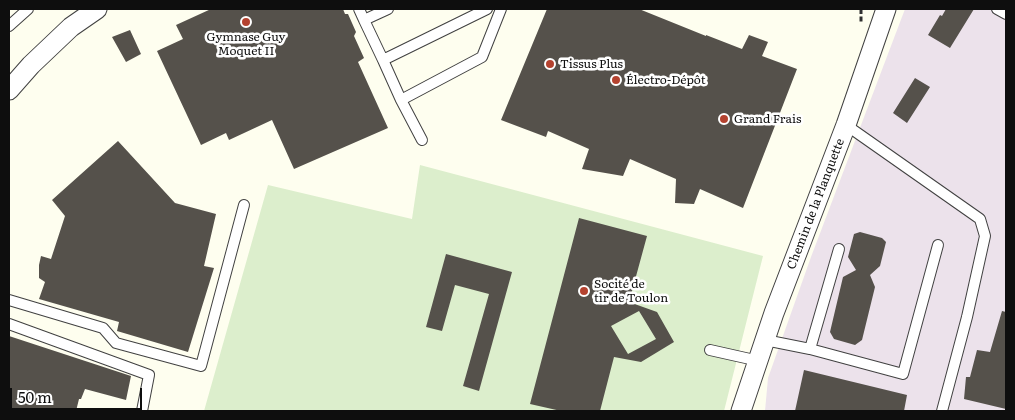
<!DOCTYPE html>
<meta charset="utf-8">
<style>
body{margin:0}
#map{position:relative;width:1015px;height:420px;overflow:hidden;background:#fefeef;font-family:Literata,serif}
canvas{display:block}
.frame{position:absolute;inset:0;border:10px solid #0e0e0e;pointer-events:none}
.scale{position:absolute;left:10px;top:388px;width:132px;height:22px;box-sizing:border-box;border:2px solid #0e0e0e;border-top:0;padding-left:6px;font-size:15px;line-height:18px;white-space:nowrap;color:#0e0e0e;-webkit-text-stroke:4px #fff;paint-order:stroke}
</style>
<div id="map">
<canvas width="1015" height="420"></canvas>
<div class="frame"></div>
<div class="scale">50 m</div>
</div>
<script>
const ctx = document.querySelector('canvas').getContext('2d');
ctx.lineJoin = 'round';
function fill(path, color) { ctx.fillStyle = color; ctx.fill(path, 'evenodd'); }
const poly = rows => new Path2D(rows.map(r => 'M' + r).join(''));
function trace(path, color, width, dash) { ctx.strokeStyle = color; ctx.lineWidth = width; ctx.lineCap = dash ? 'butt' : 'round'; ctx.setLineDash(dash || []); ctx.stroke(path); }
function drawText(font, color, halo, rows, align = 'center') {
  ctx.font = font + ' Literata,serif'; ctx.lineWidth = 5; ctx.setLineDash([]); ctx.textBaseline = 'middle'; ctx.strokeStyle = halo; ctx.fillStyle = color; for (const [text, x, y, turn = 0] of rows) {
    ctx.save(); ctx.translate(x, y); ctx.rotate((+turn || 0) * Math.PI / 180); ctx.textAlign = isNaN(turn) ? turn : align; if (halo) ctx.strokeText(text, 0, 0); ctx.fillText(text, 0, 0); ctx.restore();
  }
}
fill(poly([
 [905,9,1006,9,1006,411,765,411,768,378,811,257]
]), '#ece2eb');
fill(poly([
 [420,165,763,256,724,411,204,411,268,185,412,219]
]), '#dceecc');
fill(poly([
 [211,9,343,9,345,14,348,14,356,32,354,36,364,58,358,62,388,128,294,169,272,120,229,140,226,133,201,145,157,51,183,39,176,25],
 [547,9,639,9,706,36,706,35,742,49,749,35,768,42,762,56,797,69,743,208,700,189,694,204,675,203,676,179,630,159,623,176,582,169,589,149,548,131,546,137,501,120],
 [946,9,974,9,950,48,928,35,940,15,942,16],
 [130,30,141,54,126,62,112,37],
 [915,78,930,87,907,123,893,113],
 [118,141,175,203,216,214,204,266,214,268,188,352,117,331,119,322,39,299,45,282,39,278,39,265,41,256,51,259,65,216,52,200],
 [579,218,647,236,629,302,657,312,674,342,641,362,614,357,600,411,561,411,530,404],
 [639,311,656,339,628,354,611,326],
 [860,232,882,238,886,242,880,266,870,275,875,287,862,340,855,345,834,339,830,332,843,277,856,270,848,257,854,234],
 [446,254,512,272,479,391,463,386,489,294,455,285,442,331,426,327],
 [1002,311,1006,312,1006,409,964,399,966,377,970,377,977,350,990,352],
 [9,336,131,376,126,400,85,389,81,399,79,399,76,411,9,411],
 [804,370,907,395,904,411,795,411]
]), '#55514b');
const lane = poly([
 [359,9,364,20,388,9],
 [997,9,1006,14],
 [364,20,383,60,487,9],
 [9,26,28,9],
 [383,60,401,100,482,57,501,9],
 [401,100,422,140],
 [846,125,980,219,985,236,967,317,942,411],
 [9,300,103,328,116,343,201,366,244,205],
 [9,324,149,375,142,411],
 [765,340,810,349,903,374,938,245],
 [810,349,839,249],
 [710,350,759,361]
]);
const street = poly([
 [9,90,31,65,71,27,97,9],
 [741,411,774,313,846,125,886,9]
]);
trace(lane, '#414141', 12);
trace(street, '#414141', 21);
trace(poly([
 [861,9,861,23]
]), '#303030', 3, [5, 2.5]);
trace(lane, '#fff', 10);
trace(street, '#fff', 19);
for (const [x, y, r, color] of [
 [246,22,5,"#b4422f"],
 [550,64,5,"#b4422f"],
 [616,80,5,"#b4422f"],
 [724,119,5,"#b4422f"],
 [584,291,5,"#b4422f"]
]) { const dot = new Path2D(); dot.arc(x, y, r, 0, 2 * Math.PI); ctx.fillStyle = color; ctx.fill(dot); trace(dot, '#fff', 2); }
drawText('12px', '#0e0e0e', '#fff', [
 ["Gymnase Guy",246,37,"center"],
 ["Moquet II",246,51,"center"],
 ["Tissus Plus",560,64],
 ["Électro-Dépôt",626,80],
 ["Grand Frais",734,119],
 ["Socité de",594,284],
 ["tir de Toulon",594,298]
], 'left');
drawText('12px', '#0e0e0e', '#fff', [
 ["Chemin de la Planquette",816,204,-69]
]);
</script>
